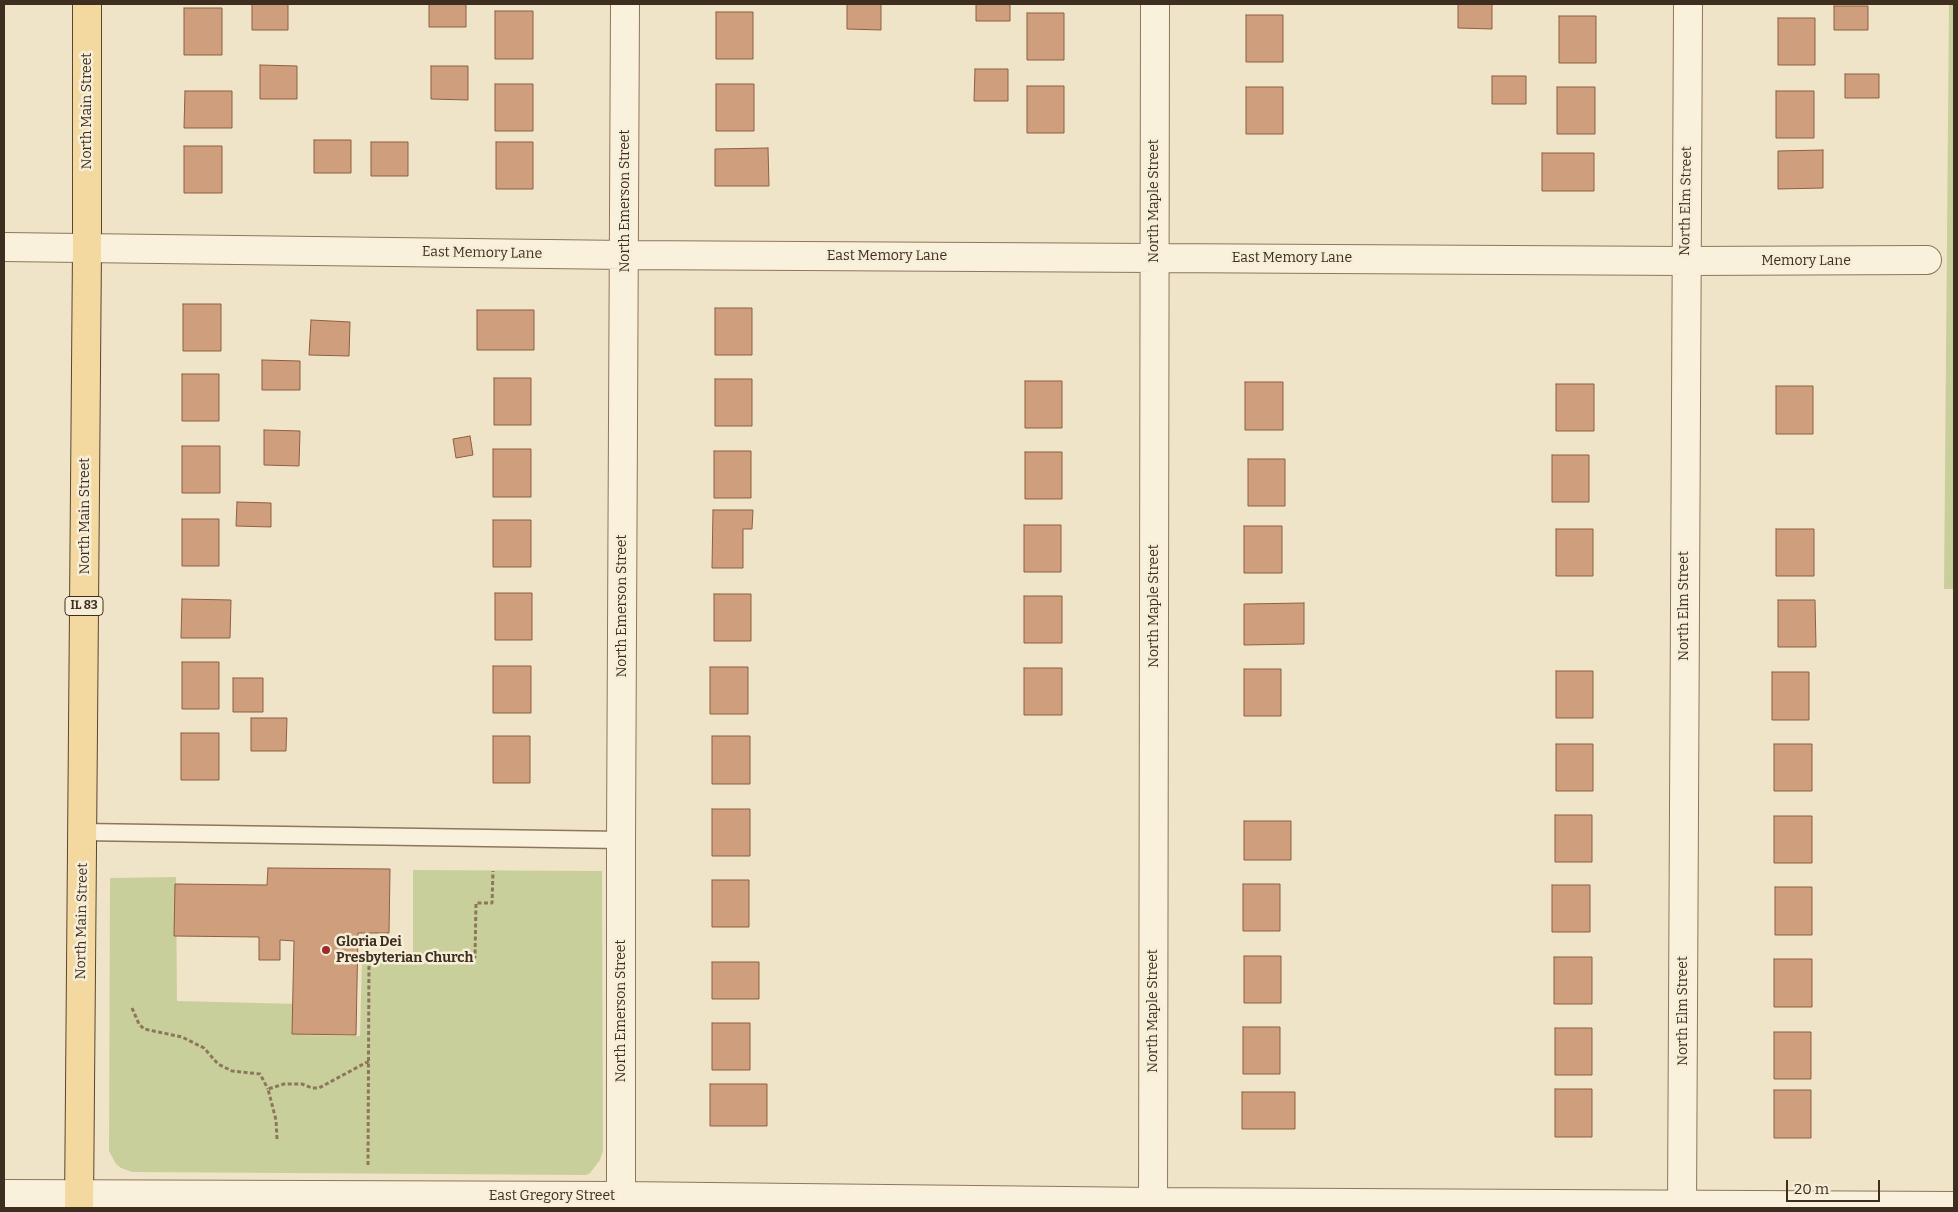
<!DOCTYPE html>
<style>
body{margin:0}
#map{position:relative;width:1958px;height:1212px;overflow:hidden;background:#f0e4c8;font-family:Bitter,serif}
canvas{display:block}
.frame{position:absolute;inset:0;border:5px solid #3d2e20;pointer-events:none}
.scale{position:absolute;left:1786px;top:1180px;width:94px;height:22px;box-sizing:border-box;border:2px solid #3d2e20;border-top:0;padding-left:6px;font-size:15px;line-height:18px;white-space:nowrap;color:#3d2e20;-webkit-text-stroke:4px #f7eed8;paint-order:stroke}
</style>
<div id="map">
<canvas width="1958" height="1212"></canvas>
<div class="frame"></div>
<div class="scale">20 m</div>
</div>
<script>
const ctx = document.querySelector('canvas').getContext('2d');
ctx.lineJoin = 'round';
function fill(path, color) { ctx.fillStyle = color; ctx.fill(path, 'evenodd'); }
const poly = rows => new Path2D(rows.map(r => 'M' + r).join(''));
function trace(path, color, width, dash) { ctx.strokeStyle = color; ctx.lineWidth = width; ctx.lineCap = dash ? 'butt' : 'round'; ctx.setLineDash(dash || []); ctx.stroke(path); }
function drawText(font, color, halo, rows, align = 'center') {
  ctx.font = font + ' Bitter,serif'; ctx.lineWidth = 5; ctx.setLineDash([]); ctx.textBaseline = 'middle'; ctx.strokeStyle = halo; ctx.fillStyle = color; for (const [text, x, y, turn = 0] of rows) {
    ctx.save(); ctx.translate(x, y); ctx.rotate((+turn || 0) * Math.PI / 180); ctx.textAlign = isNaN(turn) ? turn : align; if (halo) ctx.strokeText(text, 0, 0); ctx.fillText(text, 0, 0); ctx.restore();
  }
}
fill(poly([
 [1949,4,1954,4,1954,589,1944,589],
 [413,870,602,871,603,1151,600,1160,590,1173,586,1175,132,1172,121,1168,116,1164,109,1151,110,878,176,877,177,1001,302,1004,302,1035,360,1036,362,956,413,957]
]), '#c9cf9b');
const building = poly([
 [252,4,288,4,288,30,252,30,252,4],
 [429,4,466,4,466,27,429,27,429,4],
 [847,4,881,4,881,30,847,29,847,4],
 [976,4,1010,4,1010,21,976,21,976,4],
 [1458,4,1492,4,1492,29,1458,28,1458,4],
 [1834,6,1868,6,1868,30,1834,30,1834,6],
 [184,8,222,8,222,55,184,55,184,8],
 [495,11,533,11,533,59,495,59,495,11],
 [716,12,753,12,753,59,716,59,716,12],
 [1027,13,1064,13,1064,60,1027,60,1027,13],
 [1246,15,1283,15,1283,62,1246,62,1246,15],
 [1559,16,1596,16,1596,63,1559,63,1559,16],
 [1778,18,1815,18,1815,65,1778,65,1778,18],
 [260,65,297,66,297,99,260,99,260,65],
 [431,66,468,66,468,100,431,99,431,66],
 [975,69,1008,69,1008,101,974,101,975,69],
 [1845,74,1879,74,1879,98,1845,98,1845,74],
 [1492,76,1526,76,1526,104,1492,104,1492,76],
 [495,84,533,84,533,131,495,131,495,84],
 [716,84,754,84,754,131,716,131,716,84],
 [1027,86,1064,86,1064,133,1027,133,1027,86],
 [1246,87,1283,87,1283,134,1246,134,1246,87],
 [1557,87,1595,87,1595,134,1557,134,1557,87],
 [185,91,232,91,232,128,184,128,185,91],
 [1776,91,1814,91,1814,138,1776,138,1776,91],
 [314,140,351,140,351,173,314,173,314,140],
 [371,142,408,142,408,176,371,176,371,142],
 [496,142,533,142,533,189,496,189,496,142],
 [184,146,222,146,222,193,184,193,184,146],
 [768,148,769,186,715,186,715,149,768,148],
 [1823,150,1823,188,1778,189,1778,151,1823,150],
 [1542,153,1594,153,1594,191,1542,191,1542,153],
 [183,304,221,304,221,351,183,351,183,304],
 [715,308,752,308,752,355,715,355,715,308],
 [477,310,534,310,534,350,477,350,477,310],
 [311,320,350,322,349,356,309,355,311,320],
 [262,360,300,361,300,390,262,390,262,360],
 [182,374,219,374,219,421,182,421,182,374],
 [494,378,531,378,531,425,494,425,494,378],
 [715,379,752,379,752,426,715,426,715,379],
 [1025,381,1062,381,1062,428,1025,428,1025,381],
 [1245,382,1283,382,1283,430,1245,430,1245,382],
 [1556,384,1594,384,1594,431,1556,431,1556,384],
 [1776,386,1813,386,1813,434,1776,434,1776,386],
 [264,430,300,431,299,466,264,465,264,430],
 [470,436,473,455,456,458,453,439,470,436],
 [182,446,220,446,220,493,182,493,182,446],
 [493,449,531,449,531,497,493,497,493,449],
 [714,451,751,451,751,498,714,498,714,451],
 [1025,452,1062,452,1062,499,1025,499,1025,452],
 [1552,455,1589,455,1589,502,1552,502,1552,455],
 [1248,459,1285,459,1285,506,1248,506,1248,459],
 [237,502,271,503,271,527,236,526,237,502],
 [713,510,753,510,752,529,743,529,743,568,712,568,713,510],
 [182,519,219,519,219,566,182,566,182,519],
 [493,520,531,520,531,567,493,567,493,520],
 [1024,525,1061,525,1061,572,1024,572,1024,525],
 [1244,526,1282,526,1282,573,1244,573,1244,526],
 [1556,529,1593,529,1593,576,1556,576,1556,529],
 [1776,529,1814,529,1814,576,1776,576,1776,529],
 [495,593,532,593,532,640,495,640,495,593],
 [714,594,751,594,751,641,714,641,714,594],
 [1024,596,1062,596,1062,643,1024,643,1024,596],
 [182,599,231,600,230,638,181,638,182,599],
 [1778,600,1815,600,1816,647,1778,647,1778,600],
 [1304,603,1304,644,1244,645,1244,604,1304,603],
 [182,662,219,662,219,709,182,709,182,662],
 [493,666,531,666,531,713,493,713,493,666],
 [710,667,748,667,748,714,710,714,710,667],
 [1024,668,1062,668,1062,715,1024,715,1024,668],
 [1244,669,1281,669,1281,716,1244,716,1244,669],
 [1556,671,1593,671,1593,718,1556,718,1556,671],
 [1772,672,1809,672,1809,720,1772,720,1772,672],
 [233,678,263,678,263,712,233,712,233,678],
 [251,718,287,718,286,751,251,751,251,718],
 [181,733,219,733,219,780,181,780,181,733],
 [493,736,530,736,530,783,493,783,493,736],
 [712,736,750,736,750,784,712,784,712,736],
 [1556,744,1593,744,1593,791,1556,791,1556,744],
 [1774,744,1812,744,1812,791,1774,791,1774,744],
 [712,809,750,809,750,856,712,856,712,809],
 [1555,815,1592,815,1592,862,1555,862,1555,815],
 [1774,816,1812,816,1812,863,1774,863,1774,816],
 [1244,821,1291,821,1291,860,1244,860,1244,821],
 [268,868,390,869,389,933,358,933,356,1035,292,1034,294,941,280,940,280,960,259,960,259,937,174,936,175,884,267,885,268,868],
 [712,880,749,880,749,927,712,927,712,880],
 [1243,884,1280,884,1280,931,1243,931,1243,884],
 [1552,885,1590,885,1590,932,1552,932,1552,885],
 [1775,887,1812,887,1812,935,1775,935,1775,887],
 [1244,956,1281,956,1281,1003,1244,1003,1244,956],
 [1554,957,1592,957,1592,1004,1554,1004,1554,957],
 [1774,959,1812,959,1812,1007,1774,1007,1774,959],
 [712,962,759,962,759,999,712,999,712,962],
 [712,1023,750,1023,750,1070,712,1070,712,1023],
 [1243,1027,1280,1027,1280,1074,1243,1074,1243,1027],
 [1555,1028,1592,1028,1592,1075,1555,1075,1555,1028],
 [1774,1032,1811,1032,1811,1079,1774,1079,1774,1032],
 [710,1084,767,1084,767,1126,710,1126,710,1084],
 [1555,1089,1592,1089,1592,1137,1555,1137,1555,1089],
 [1774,1090,1811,1090,1811,1138,1774,1138,1774,1090],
 [1242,1092,1295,1092,1295,1129,1242,1129,1242,1092]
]);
fill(building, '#cf9f7d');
trace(building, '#8d5f41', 1);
const service = poly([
 [82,832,621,840]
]);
const minor = poly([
 [4,247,625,255,1686,261,1927,260],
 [4,1194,621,1196,1153,1202,1954,1206],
 [621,1208,621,840,625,4],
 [1153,1208,1155,4],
 [1682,1208,1688,4]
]);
const primary = poly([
 [79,1208,87,248,87,4]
]);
trace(service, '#8d765c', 19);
trace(minor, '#8d765c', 30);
trace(primary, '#5b4430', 30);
trace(poly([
 [132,1008,139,1024,144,1029,182,1037,204,1048,218,1064,232,1071,260,1074,268,1089],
 [277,1139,276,1120,268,1089,284,1084,302,1084,312,1088,319,1088,369,1061],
 [368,1165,369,956,475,957,476,903,492,903,493,871]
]), '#8d765c', 3, [4, 2.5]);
trace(service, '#faf1dc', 16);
trace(minor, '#faf1dc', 28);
trace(primary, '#f3d9a0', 28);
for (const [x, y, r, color] of [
 [326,950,5,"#9e2a2b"]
]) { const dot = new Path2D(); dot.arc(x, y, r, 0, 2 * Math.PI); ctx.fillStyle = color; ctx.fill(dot); trace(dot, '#f7eed8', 2); }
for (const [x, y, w] of [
 [84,606,38]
]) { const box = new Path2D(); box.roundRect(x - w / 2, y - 9.5, w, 19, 4); ctx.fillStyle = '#f7eed8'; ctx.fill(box); trace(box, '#3d2e20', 1); }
drawText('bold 12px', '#3d2e20', null, [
 ["IL 83",84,606]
]);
drawText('14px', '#3d2e20', '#f7eed8', [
 ["North Main Street",87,111,-90],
 ["North Emerson Street",625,201,-90],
 ["North Maple Street",1154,201,-90],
 ["North Elm Street",1686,201,-89],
 ["East Memory Lane",482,253,1],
 ["East Memory Lane",887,256],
 ["East Memory Lane",1292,258],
 ["Memory Lane",1806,261],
 ["North Main Street",85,516,-90],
 ["North Emerson Street",622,606,-90],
 ["North Maple Street",1154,606,-90],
 ["North Elm Street",1684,606,-90],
 ["North Main Street",82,921,-89],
 ["North Emerson Street",621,1011,-90],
 ["North Maple Street",1153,1011,-90],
 ["North Elm Street",1683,1011,-90],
 ["East Gregory Street",552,1196]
]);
drawText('bold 14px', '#3d2e20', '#f7eed8', [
 ["Gloria Dei",336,942],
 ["Presbyterian Church",336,958]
], 'left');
</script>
